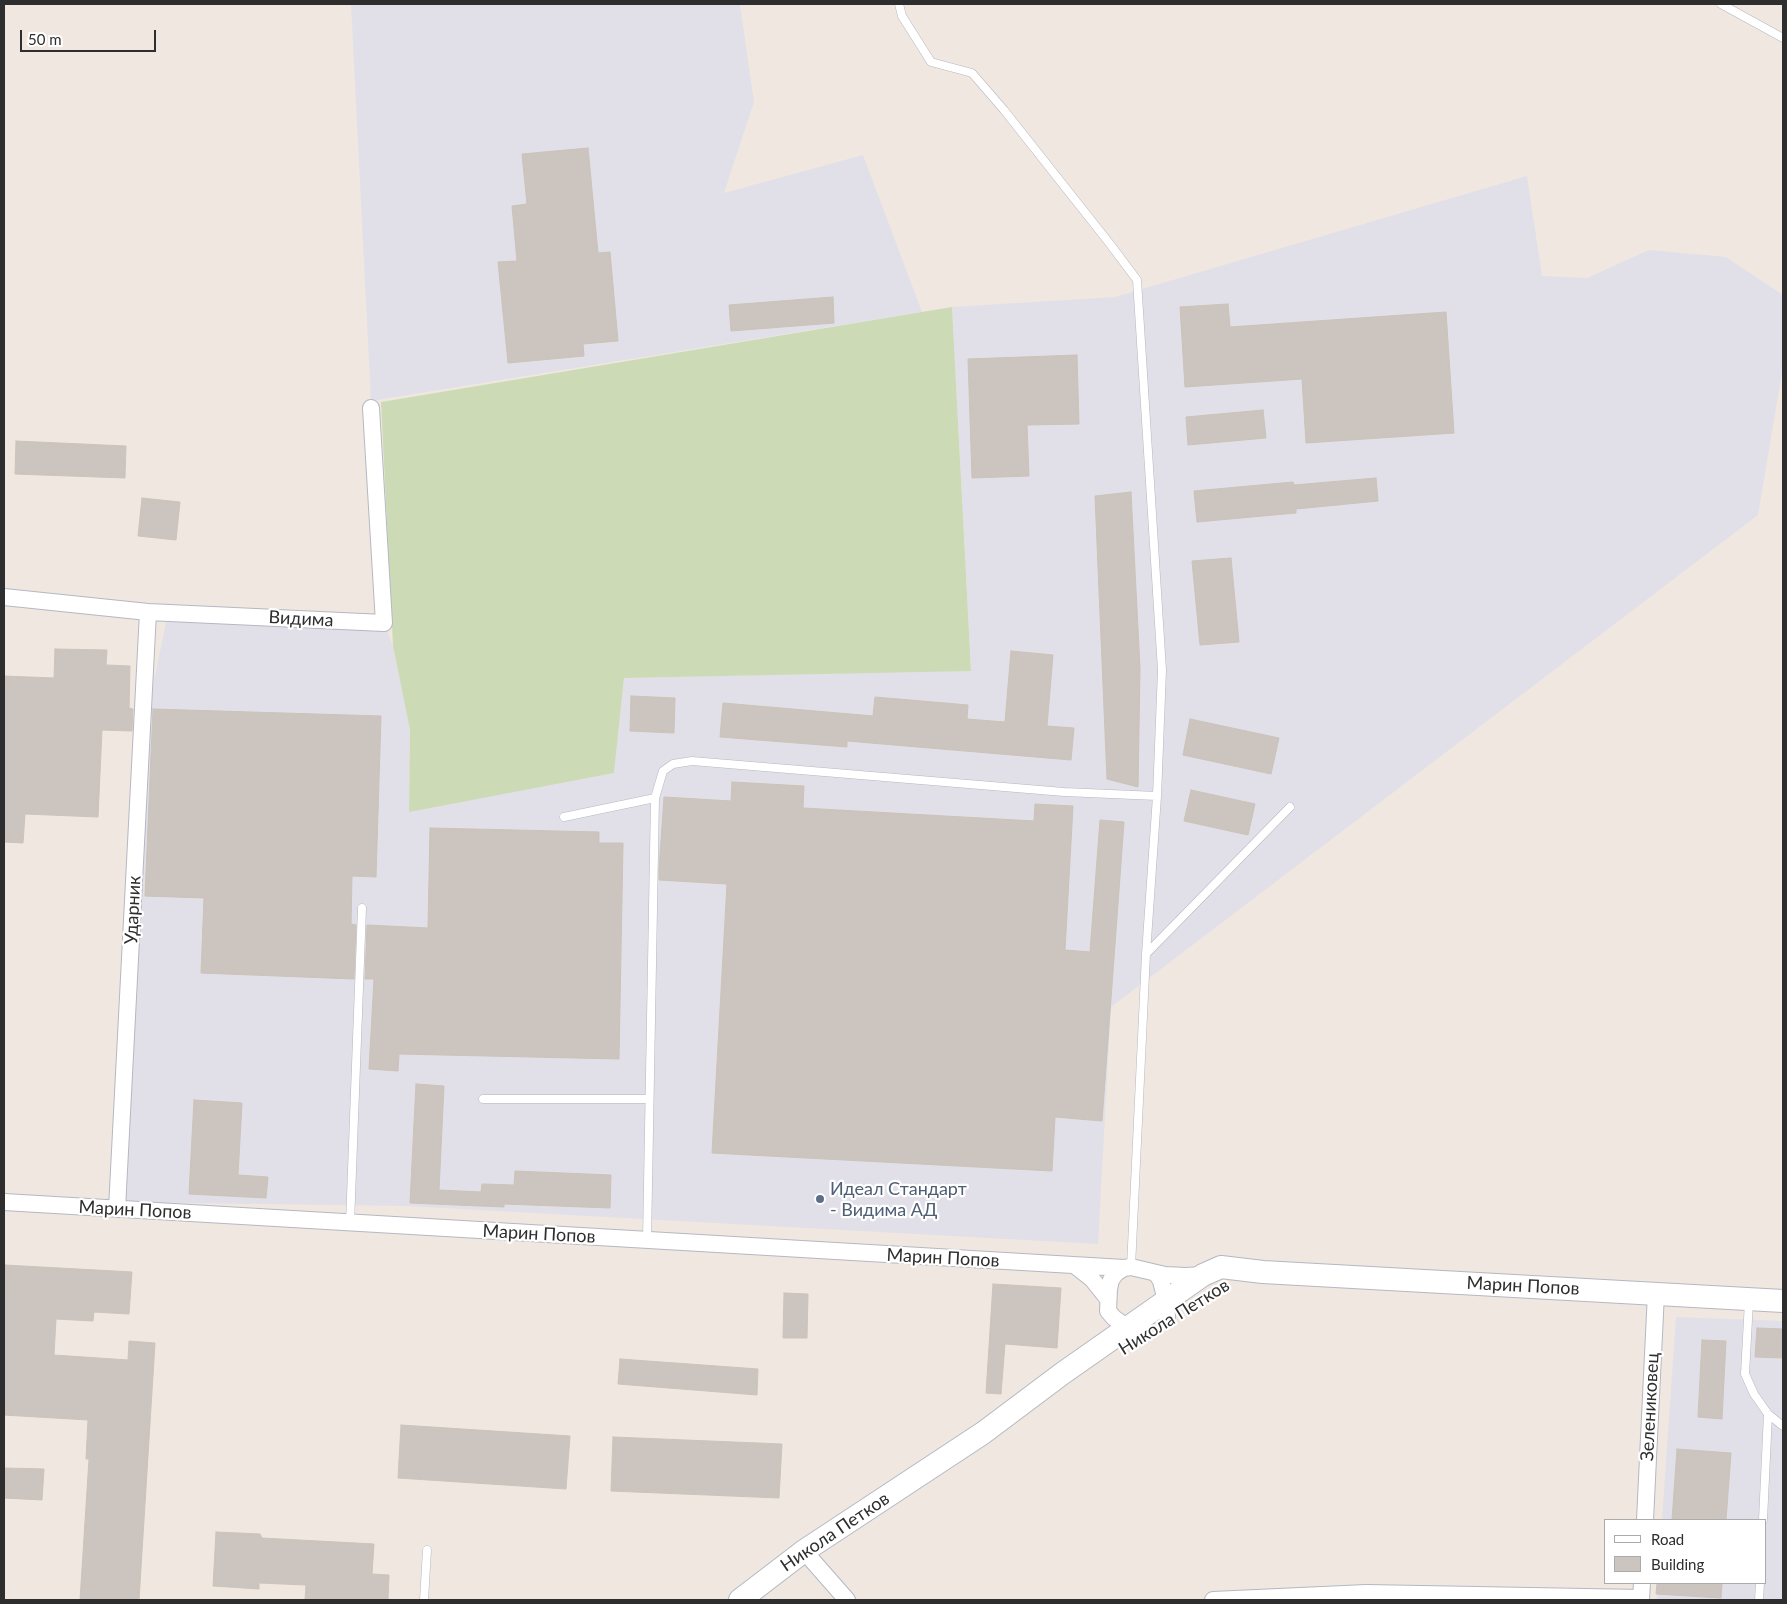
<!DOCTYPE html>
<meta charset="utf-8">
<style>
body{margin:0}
#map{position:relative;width:1787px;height:1604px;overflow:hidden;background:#f0e7e0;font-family:Lato,sans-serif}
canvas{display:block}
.frame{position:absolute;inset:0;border:5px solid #2e2e2e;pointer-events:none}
.legend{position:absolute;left:1604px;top:1519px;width:162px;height:65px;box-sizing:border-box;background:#fff;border:1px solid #ababab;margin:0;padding:6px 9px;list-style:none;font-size:15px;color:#2e2e2e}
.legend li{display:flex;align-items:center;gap:10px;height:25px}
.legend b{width:25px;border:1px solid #ababab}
.scale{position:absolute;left:20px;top:30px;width:136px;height:22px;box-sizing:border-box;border:2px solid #2e2e2e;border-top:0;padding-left:6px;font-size:15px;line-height:18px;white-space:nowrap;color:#2e2e2e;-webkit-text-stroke:4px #fff;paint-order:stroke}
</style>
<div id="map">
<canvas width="1787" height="1604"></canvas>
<div class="frame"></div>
<ul class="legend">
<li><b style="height:6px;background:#fff"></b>Road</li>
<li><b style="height:14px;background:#cbc4bf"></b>Building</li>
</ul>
<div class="scale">50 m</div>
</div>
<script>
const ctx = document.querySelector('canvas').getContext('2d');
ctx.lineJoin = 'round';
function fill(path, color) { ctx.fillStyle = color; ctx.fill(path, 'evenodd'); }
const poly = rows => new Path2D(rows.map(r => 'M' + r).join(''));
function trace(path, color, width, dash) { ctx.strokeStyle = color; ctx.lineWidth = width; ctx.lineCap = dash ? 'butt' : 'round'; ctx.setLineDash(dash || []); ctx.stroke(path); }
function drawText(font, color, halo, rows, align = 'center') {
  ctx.font = font + ' Lato,sans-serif'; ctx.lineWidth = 4.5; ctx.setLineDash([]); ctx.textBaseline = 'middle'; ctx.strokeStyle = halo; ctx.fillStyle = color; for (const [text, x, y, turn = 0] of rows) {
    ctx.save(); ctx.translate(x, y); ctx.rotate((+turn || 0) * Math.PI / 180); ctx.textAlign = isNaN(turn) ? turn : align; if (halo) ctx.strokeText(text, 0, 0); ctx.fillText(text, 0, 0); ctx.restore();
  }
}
fill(poly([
 [351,4,740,4,754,102,724,193,863,155,922,312,371,401],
 [1527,176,1542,276,1587,278,1649,250,1726,257,1783,295,1783,366,1758,515,1111,1007,1098,1244,406,1206,113,1202,148,709,168,613,384,623,393,646,410,730,409,811,614,773,624,678,971,670,952,307,1115,297],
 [1676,1317,1783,1321,1783,1600,1657,1600,1658,1583,1766,1583,1766,1520,1662,1520]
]), '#e1e0e8');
fill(poly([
 [952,307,971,671,624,678,614,773,409,812,410,730,393,646,381,402]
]), '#ccdbb6');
const building = poly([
 [588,148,598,253,610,252,618,341,583,344,584,356,508,363,498,262,517,261,512,206,527,204,522,154,588,148],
 [833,297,834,323,731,331,729,305,833,297],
 [1228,304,1230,327,1446,312,1454,433,1306,443,1302,379,1185,387,1180,307,1228,304],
 [1077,355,1079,424,1027,425,1029,476,972,478,968,359,1077,355],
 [1263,410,1266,438,1188,445,1186,417,1263,410],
 [16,441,126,446,125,478,15,474,16,441],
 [1376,478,1378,501,1296,509,1296,513,1197,522,1194,491,1293,482,1294,485,1376,478],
 [1131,492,1140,668,1138,787,1107,779,1095,496,1131,492],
 [142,498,180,502,176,540,138,536,142,498],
 [1231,558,1239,642,1200,645,1192,561,1231,558],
 [55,649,107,650,106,665,130,666,129,708,133,709,132,731,102,730,98,817,25,814,23,843,4,842,4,676,54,678,55,649],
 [1011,651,1053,655,1047,726,1074,728,1071,760,847,741,847,747,720,737,723,703,873,716,875,697,968,705,967,719,1005,722,1011,651],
 [631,696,675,698,674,733,630,731,631,696],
 [153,709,381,716,376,877,352,876,351,924,356,925,354,979,201,973,204,898,145,896,153,709],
 [1190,719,1279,738,1271,774,1183,755,1190,719],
 [732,782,804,786,803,808,1034,821,1035,804,1073,806,1065,950,1090,952,1100,820,1124,822,1102,1121,1055,1117,1052,1171,712,1153,727,884,659,880,659,870,664,797,731,801,732,782],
 [1191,790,1255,804,1248,835,1184,821,1191,790],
 [430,828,599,832,599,843,623,843,619,1059,399,1054,398,1071,369,1069,374,979,365,979,367,925,428,928,430,828],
 [416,1084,444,1086,439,1190,481,1192,482,1184,514,1185,515,1171,611,1175,610,1208,504,1204,504,1207,410,1203,416,1084],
 [194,1100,242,1103,238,1175,268,1177,266,1198,189,1194,194,1100],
 [5,1265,132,1272,129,1314,94,1312,93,1321,56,1319,54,1355,128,1360,129,1341,155,1343,139,1600,80,1600,89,1459,86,1459,88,1420,4,1415,5,1265],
 [993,1284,1061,1288,1057,1348,1005,1344,1001,1394,986,1393,993,1284],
 [784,1293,808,1294,807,1338,783,1338,784,1293],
 [1757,1328,1783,1329,1783,1358,1755,1357,1757,1328],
 [1702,1340,1726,1341,1722,1419,1698,1417,1702,1340],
 [620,1359,758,1369,757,1395,618,1384,620,1359],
 [401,1425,570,1436,566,1489,398,1478,401,1425],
 [613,1437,782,1444,779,1498,611,1491,613,1437],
 [1677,1449,1731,1453,1726,1520,1672,1520,1677,1449],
 [4,1468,44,1469,42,1500,4,1498,4,1468],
 [216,1532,260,1534,262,1538,374,1544,372,1574,389,1575,388,1600,305,1600,306,1585,259,1583,259,1589,213,1586,216,1532],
 [1657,1583,1722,1583,1721,1598,1656,1594,1657,1583]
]);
fill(building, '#cbc4bf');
trace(building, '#ccc3b9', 1);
const lane = poly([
 [899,4,902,16,931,62,972,73,1004,110,1110,244,1137,280,1162,670,1157,796,1146,954,1131,1267],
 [1721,4,1783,38],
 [564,817,655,798],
 [1146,954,1290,807],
 [483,1099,649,1099],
 [350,1223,362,908],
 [647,1240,655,798,663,771,673,764,692,761,1064,792,1157,796],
 [1749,1301,1745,1374,1754,1394,1768,1414,1783,1426],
 [1763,1520,1768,1414],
 [424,1600,427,1550],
 [1759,1600,1760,1583]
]);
const street = poly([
 [4,597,148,612,384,623,371,408],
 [4,1202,1124,1268],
 [117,1209,148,612],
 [1074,1265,1092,1279,1108,1299],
 [1156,1273,1161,1281,1166,1301,1167,1317],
 [1144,1333,1128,1328,1114,1318,1108,1311,1109,1289,1111,1280,1116,1273,1124,1268,1131,1267,1165,1275,1186,1276,1203,1275],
 [1645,1520,1656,1293],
 [804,1551,847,1600],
 [1213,1600,1366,1593,1641,1598],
 [1641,1600,1642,1583]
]);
const secondary = poly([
 [740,1600,804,1551,983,1433,1063,1373,1203,1275,1221,1267,1263,1272,1783,1301]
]);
trace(lane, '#b4b8c2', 9);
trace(street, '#b4b8c2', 18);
trace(secondary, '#b4b8c2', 24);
trace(lane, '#fff', 8);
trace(street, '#fff', 16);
trace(secondary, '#fff', 22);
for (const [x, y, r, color] of [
 [820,1199,5,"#5c6f8a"]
]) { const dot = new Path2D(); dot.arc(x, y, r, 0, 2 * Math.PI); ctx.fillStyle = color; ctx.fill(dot); trace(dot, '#fff', 2); }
drawText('18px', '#2e2e2e', '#fff', [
 ["Видима",301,619,3],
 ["Ударник",133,910,-87],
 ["Марин Попов",135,1210,3],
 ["Марин Попов",539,1234,3],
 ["Марин Попов",943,1258,3],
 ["Марин Попов",1523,1286,3],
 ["Никола Петков",1174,1317,-32],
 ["Зелениковец",1650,1407,-87],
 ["Никола Петков",835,1532,-34]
]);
drawText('18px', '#4e5e75', '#fff', [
 ["Идеал Стандарт",830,1189],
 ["- Видима АД",830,1210]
], 'left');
</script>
